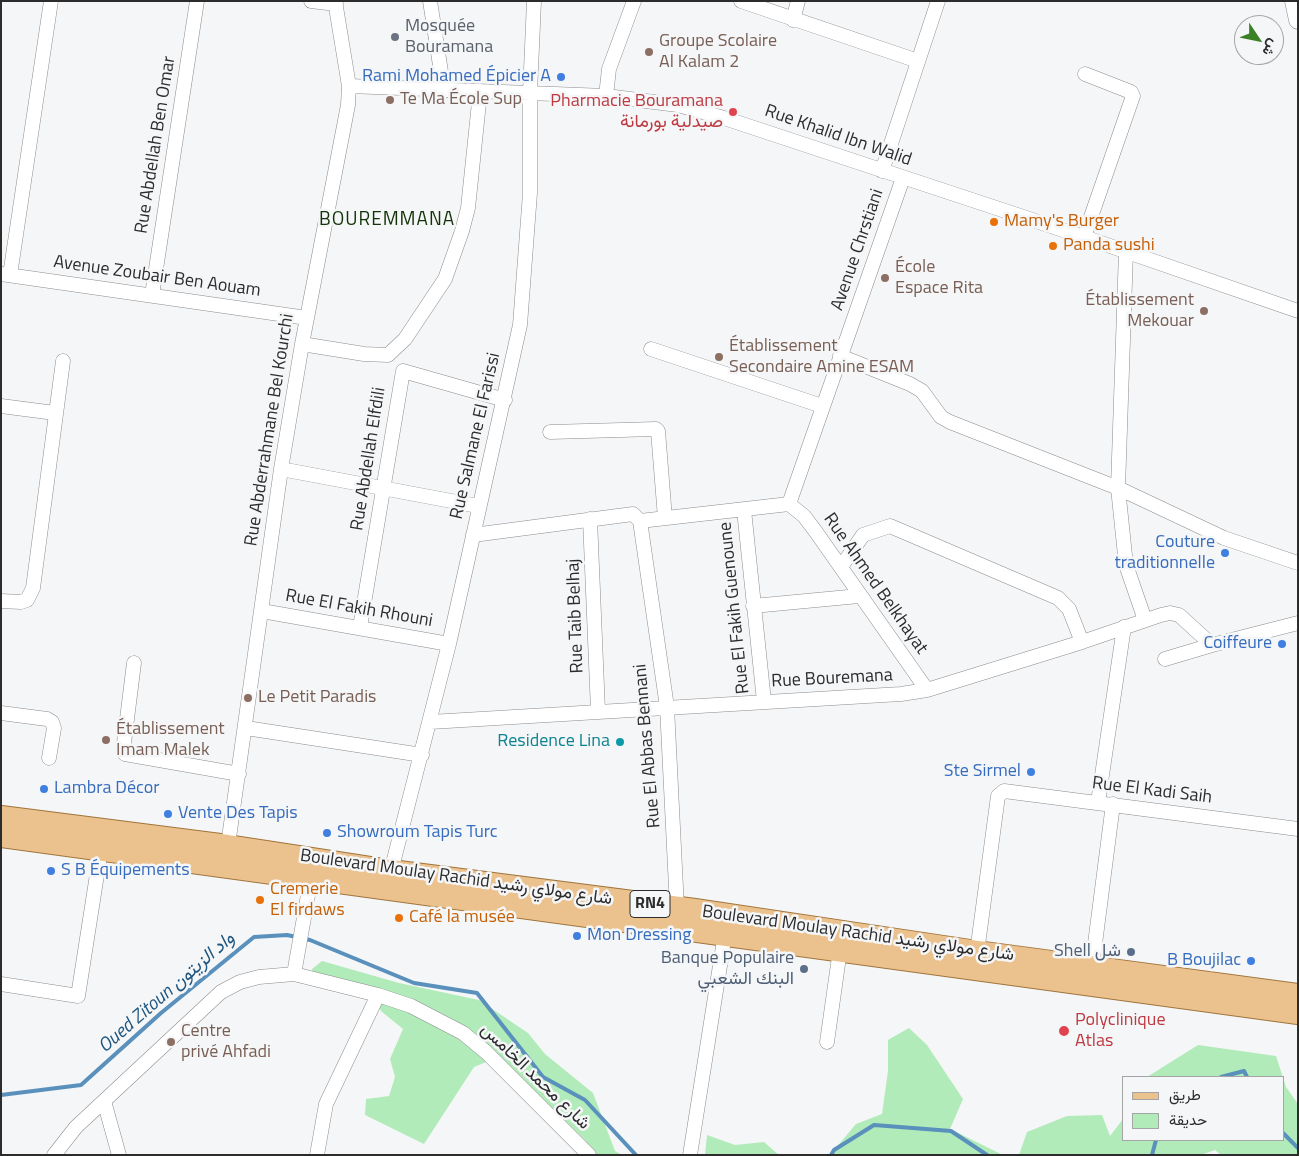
<!DOCTYPE html>
<meta charset="utf-8">
<style>
body{margin:0}
#map{position:relative;width:1299px;height:1156px;overflow:hidden;background:#f5f6f7;font-family:"Titillium Web",Vazirmatn,sans-serif}
canvas{display:block}
.frame{position:absolute;inset:0;border:2px solid #2c2c2d;pointer-events:none}
.legend{position:absolute;left:1122px;top:1076px;width:162px;height:65px;box-sizing:border-box;background:#f5f6f7;border:1px solid #a5a5a6;margin:0;padding:6px 9px;list-style:none;font-size:15px;color:#2c2c2d}
.legend li{display:flex;align-items:center;gap:10px;height:25px}
.legend b{width:25px;border:1px solid #a5a5a6}
.north{position:absolute;left:1234px;top:15px;width:50px;height:50px;box-sizing:border-box;background:#f5f6f7;border:1px solid #a5a5a6;border-radius:50%;rotate:124deg;font-size:14px;font-weight:700;line-height:20px;text-align:center;color:#2c2c2d}
.north::after{content:'';display:block;margin:auto;width:18px;height:22px;background:#3a8125;clip-path:polygon(50% 0,100% 100%,50% 72%,0 100%)}
</style>
<div id="map">
<canvas width="1299" height="1156"></canvas>
<div class="frame"></div>
<ul class="legend">
<li><b style="height:6px;background:#ebc28e"></b>طريق</li>
<li><b style="height:14px;background:#b1ebb9"></b>حديقة</li>
</ul>
<div class="north">ش</div>
</div>
<script>
const ctx = document.querySelector('canvas').getContext('2d');
ctx.lineJoin = 'round';
function fill(path, color) { ctx.fillStyle = color; ctx.fill(path, 'evenodd'); }
const poly = rows => new Path2D(rows.map(r => 'M' + r).join(''));
function trace(path, color, width, dash) { ctx.strokeStyle = color; ctx.lineWidth = width; ctx.lineCap = dash ? 'butt' : 'round'; ctx.setLineDash(dash || []); ctx.stroke(path); }
function drawText(font, color, halo, rows, align = 'center') {
  ctx.font = font + ' "Titillium Web",Vazirmatn,sans-serif'; ctx.lineWidth = 5; ctx.setLineDash([]); ctx.textBaseline = 'middle'; ctx.strokeStyle = halo; ctx.fillStyle = color; for (const [text, x, y, turn = 0] of rows) {
    ctx.save(); ctx.translate(x, y); ctx.rotate((+turn || 0) * Math.PI / 180); ctx.textAlign = isNaN(turn) ? turn : align; if (halo) ctx.strokeText(text, 0, 0); ctx.fillText(text, 0, 0); ctx.restore();
  }
}
fill(poly([
 [322,961,399,983,479,1000,528,1033,545,1054,593,1093,615,1151,622,1155,595,1155,585,1140,498,1057,474,1067,424,1144,365,1115,366,1099,389,1096,395,1077,390,1059,403,1029,381,1011,371,990,313,975,312,969],
 [909,1028,927,1045,963,1099,950,1129,1003,1155,830,1155,856,1124,882,1114,888,1071,888,1040],
 [1198,1045,1276,1056,1286,1087,1298,1104,1298,1155,1221,1155,1215,1150,1201,1155,1019,1155,1027,1132,1067,1116,1102,1115,1110,1136,1123,1119,1123,1140,1283,1140,1283,1077,1147,1077],
 [707,1135,735,1145,764,1142,779,1155,705,1155]
]), '#b1ebb9');
trace(poly([
 [1221,1077,1244,1071,1247,1077],
 [1,1095,81,1085,161,1013,254,937,287,935,310,940,414,983,477,993,543,1077,585,1100,636,1155],
 [1283,1133,1298,1148],
 [831,1155,834,1150,874,1125,951,1131,987,1155],
 [1152,1155,1156,1140]
]), '#5a90bc', 4);
const minor = poly([
 [311,1,336,4],
 [430,1,444,91],
 [741,1,918,61],
 [793,20,798,1],
 [349,86,606,96,678,105,724,118,1084,237,1298,311],
 [606,96,609,69,634,1],
 [882,171,938,1],
 [1084,237,1133,96,1131,92,1085,74],
 [1126,251,1118,488,1126,565,1145,620],
 [1,274,307,318],
 [10,275,51,1],
 [152,295,197,1],
 [302,344,364,354,388,355,405,339,445,279,462,231,468,208,480,93],
 [651,349,822,406],
 [840,356,910,384,922,391,941,417,950,422,1118,488,1224,538,1298,563],
 [403,371,505,400],
 [1,406,55,413],
 [550,432,656,429,658,431,665,518],
 [281,469,478,506],
 [789,504,903,178],
 [789,504,804,516,816,532,927,690],
 [744,510,764,701],
 [590,519,598,711],
 [640,521,667,707,677,908],
 [473,535,633,514,640,521,789,504],
 [841,567,863,535,890,526,1058,598,1069,609,1082,642],
 [1,601,21,602,27,600,33,588,63,361],
 [753,606,859,596],
 [262,611,449,644],
 [360,627,403,371],
 [1165,659,1212,645],
 [134,663,123,751,125,754,239,774],
 [1,713,47,719,52,722,54,728,49,758],
 [430,722,901,694,927,690,1082,642,1161,615,1170,613,1179,615,1212,645,1298,623],
 [246,728,422,755],
 [1098,802,1124,627],
 [227,852,281,469,302,344,348,105,349,86,335,1],
 [391,871,449,644,520,325,530,193,530,93,534,1],
 [977,952,998,796,1004,791,1298,829],
 [1092,967,1113,804],
 [294,974,311,878],
 [1,984,78,996,101,849],
 [827,1042,840,950],
 [104,1101,119,1155],
 [54,1155,76,1127,221,992,240,982,259,977,294,974,378,995,411,1006,463,1033,486,1052,589,1155],
 [317,1155,326,1104,378,995],
 [690,1155,725,934]
]);
const tertiary = poly([
 [1294,1,1298,20]
]);
const primary = poly([
 [1,817,228,846,391,871,695,910,977,952,1298,995],
 [1,836,1298,1013]
]);
trace(minor, '#8c8c8e', 15);
trace(tertiary, '#8c8c8e', 19);
trace(primary, '#a0743b', 24);
trace(minor, '#fff', 14);
trace(tertiary, '#fff', 18);
trace(primary, '#ebc28e', 22);
for (const [x, y, r, color] of [
 [395,37,5,"#6b7280"],
 [649,52,5,"#8d6e63"],
 [561,77,5,"#3f7fe0"],
 [390,100,5,"#8d6e63"],
 [733,112,5,"#e0444e"],
 [994,222,5,"#e8710a"],
 [1053,246,5,"#e8710a"],
 [885,278,5,"#8d6e63"],
 [1204,311,5,"#8d6e63"],
 [719,357,5,"#8d6e63"],
 [1225,553,5,"#3f7fe0"],
 [1282,644,5,"#3f7fe0"],
 [248,698,5,"#8d6e63"],
 [106,740,5,"#8d6e63"],
 [620,742,5,"#0f9aa8"],
 [1031,772,5,"#3f7fe0"],
 [44,789,5,"#3f7fe0"],
 [168,814,5,"#3f7fe0"],
 [327,833,5,"#3f7fe0"],
 [51,871,5,"#3f7fe0"],
 [260,900,5,"#e8710a"],
 [399,918,5,"#e8710a"],
 [577,936,5,"#3f7fe0"],
 [1131,952,5,"#5c6f8a"],
 [1251,961,5,"#3f7fe0"],
 [804,969,5,"#5c6f8a"],
 [1064,1031,6,"#e0444e"],
 [171,1042,5,"#8d6e63"]
]) { const dot = new Path2D(); dot.arc(x, y, r, 0, 2 * Math.PI); ctx.fillStyle = color; ctx.fill(dot); trace(dot, '#f5f6f7', 2); }
for (const [x, y, w] of [
 [650,904,40]
]) { const box = new Path2D(); box.roundRect(x - w / 2, y - 13.5, w, 27, 4); ctx.fillStyle = '#f5f6f7'; ctx.fill(box); trace(box, '#2c2c2d', 1); }
drawText('bold 16px', '#2c2c2d', null, [
 ["RN4",650,904]
]);
drawText('18px', '#5b616d', '#f5f6f7', [
 ["Mosquée",405,27],
 ["Bouramana",405,48]
], 'left');
drawText('18px', '#785e54', '#f5f6f7', [
 ["Groupe Scolaire",659,42],
 ["Al Kalam 2",659,63],
 ["Te Ma École Sup",400,100],
 ["École",895,268],
 ["Espace Rita",895,289],
 ["Établissement",1194,301,"right"],
 ["Mekouar",1194,322,"right"],
 ["Établissement",729,347],
 ["Secondaire Amine ESAM",729,368],
 ["Le Petit Paradis",258,698],
 ["Établissement",116,730],
 ["Imam Malek",116,751],
 ["Centre",181,1032],
 ["privé Ahfadi",181,1053]
], 'left');
drawText('18px', '#366cbe', '#f5f6f7', [
 ["Rami Mohamed Épicier A",551,77],
 ["Couture",1215,543],
 ["traditionnelle",1215,564],
 ["Coiffeure",1272,644],
 ["Ste Sirmel",1021,772],
 ["Lambra Décor",54,789,"left"],
 ["Vente Des Tapis",178,814,"left"],
 ["Showroum Tapis Turc",337,833,"left"],
 ["S B Équipements",61,871,"left"],
 ["Mon Dressing",587,936,"left"],
 ["B Boujilac",1241,961]
], 'right');
drawText('18px', '#be3a42', '#f5f6f7', [
 ["Pharmacie Bouramana",723,102],
 ["صيدلية بورمانة",723,123],
 ["Polyclinique",1075,1021,"left"],
 ["Atlas",1075,1042,"left"]
], 'right');
drawText('18px', '#2c2c2d', '#f5f6f7', [
 ["Rue Khalid Ibn Walid",838,136,19],
 ["Rue Abdellah Ben Omar",156,145,-81],
 ["Avenue Chrstiani",858,250,-71],
 ["Avenue Zoubair Ben Aouam",157,277,8],
 ["Rue Abderrahmane Bel Kourchi",270,430,-81],
 ["Rue Salmane El Farissi",476,436,-77],
 ["Rue Abdellah Elfdili",369,459,-81],
 ["Rue Ahmed Belkhayat",875,584,55],
 ["Rue El Fakih Guenoune",735,608,-96],
 ["Rue El Fakih Rhouni",359,609,10],
 ["Rue Taib Belhaj",576,616,-92],
 ["Rue Bouremana",832,679,-3],
 ["Rue El Abbas Bennani",648,746,-95],
 ["Rue El Kadi Saih",1152,791,7],
 ["Boulevard Moulay Rachid شارع مولاي رشيد",456,878,8],
 ["Boulevard Moulay Rachid شارع مولاي رشيد",858,934,8],
 ["شارع محمد الخامس",535,1077,44]
]);
drawText('18px', '#c56008', '#f5f6f7', [
 ["Mamy's Burger",1004,222],
 ["Panda sushi",1063,246],
 ["Cremerie",270,890],
 ["El firdaws",270,911],
 ["Café la musée",409,918]
], 'left');
drawText('18px', '#0d838f', '#f5f6f7', [
 ["Residence Lina",610,742]
], 'right');
drawText('18px', '#4e5e75', '#f5f6f7', [
 ["Shell شل",1121,952],
 ["Banque Populaire",794,959],
 ["البنك الشعبي",794,980]
], 'right');
ctx.letterSpacing = '1px';
drawText('19px', '#123307', '#f5f6f7', [
 ["BOUREMMANA",387,220]
]);
ctx.letterSpacing = '0px';
drawText('italic 19px', '#1e5680', '#f5f6f7', [
 ["Oued Zitoun واد الزيتون",167,993,-41]
]);
</script>
